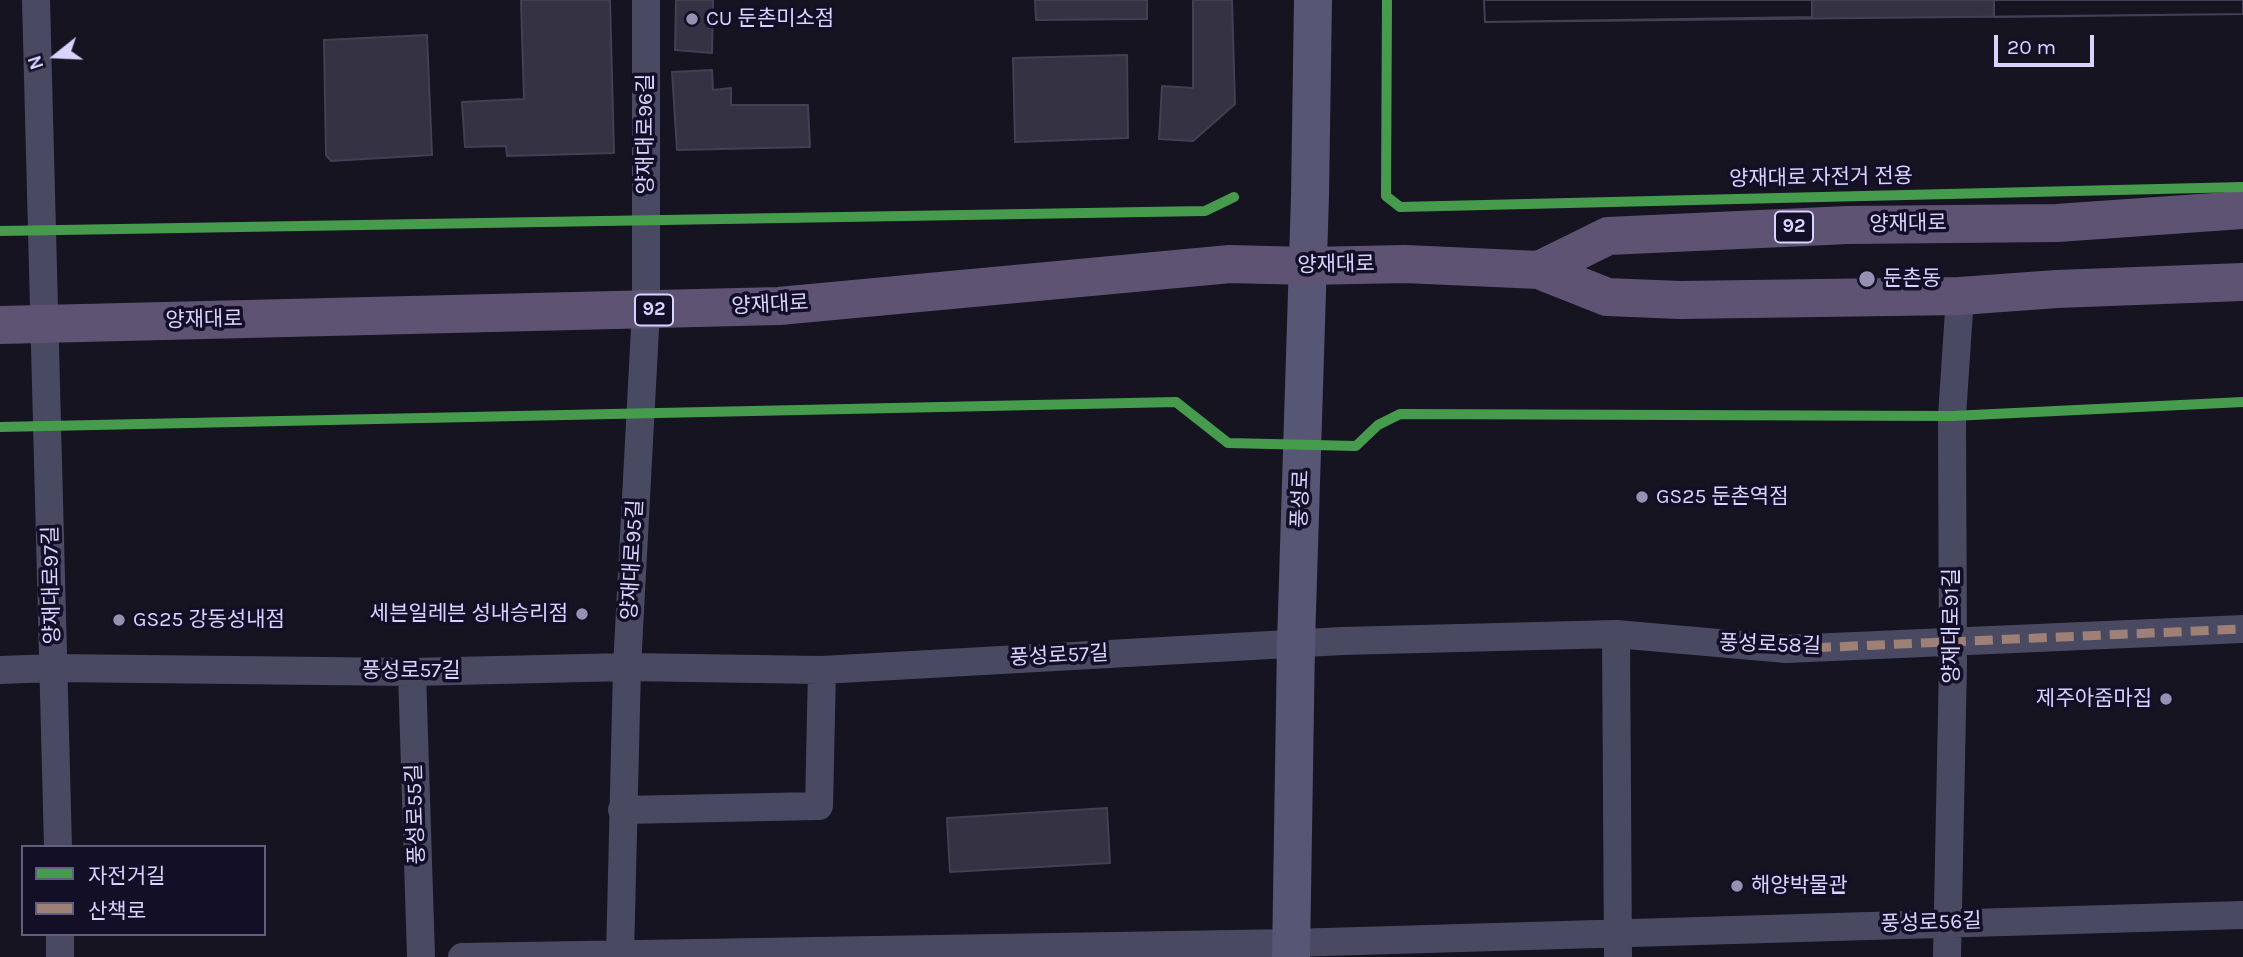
<!DOCTYPE html>
<meta charset="utf-8">
<style>
body{margin:0}
#map{position:relative;width:2243px;height:957px;overflow:hidden;background:#161421;font-family:Karla,"Noto Sans KR",sans-serif}
canvas{display:block}
.legend{position:absolute;left:21px;top:845px;width:245px;height:91px;box-sizing:border-box;background:#130f26;border:2px solid #625e7d;margin:0;padding:9px 12px;list-style:none;font-size:21px;color:#d9d4ff}
.legend li{display:flex;align-items:center;gap:14px;height:35px}
.legend b{width:35px;border:2px solid #625e7d}
.north{position:absolute;left:21px;top:21px;width:70px;height:70px;-webkit-text-stroke:5px #130f26;paint-order:stroke;rotate:252deg;font-size:19px;font-weight:700;line-height:28px;text-align:center;color:#d9d4ff}
.north::after{content:'';display:block;margin:auto;width:24px;height:32px;background:#d9d4ff;clip-path:polygon(50% 0,100% 100%,50% 72%,0 100%)}
.scale{position:absolute;left:1994px;top:35px;width:100px;height:32px;box-sizing:border-box;border:4px solid #d9d4ff;border-top:0;padding-left:9px;font-size:21px;line-height:24px;white-space:nowrap;color:#d9d4ff;-webkit-text-stroke:5px #130f26;paint-order:stroke}
</style>
<div id="map">
<canvas width="2243" height="957"></canvas>
<ul class="legend">
<li><b style="height:9px;background:#469c4c"></b>자전거길</li>
<li><b style="height:9px;background:#9e8076"></b>산책로</li>
</ul>
<div class="north">N</div>
<div class="scale">20 m</div>
</div>
<script>
const ctx = document.querySelector('canvas').getContext('2d');
ctx.lineJoin = 'round';
function fill(path, color) { ctx.fillStyle = color; ctx.fill(path, 'evenodd'); }
const poly = rows => new Path2D(rows.map(r => 'M' + r).join(''));
function trace(path, color, width, dash) { ctx.strokeStyle = color; ctx.lineWidth = width; ctx.lineCap = dash ? 'butt' : 'round'; ctx.setLineDash(dash || []); ctx.stroke(path); }
function drawText(font, color, halo, rows, align = 'center') {
  ctx.font = font + ' Karla,"Noto Sans KR",sans-serif'; ctx.lineWidth = 7; ctx.setLineDash([]); ctx.textBaseline = 'middle'; ctx.strokeStyle = halo; ctx.fillStyle = color; for (const [text, x, y, turn = 0] of rows) {
    ctx.save(); ctx.translate(x, y); ctx.rotate((+turn || 0) * Math.PI / 180); ctx.textAlign = isNaN(turn) ? turn : align; if (halo) ctx.strokeText(text, 0, 0); ctx.fillText(text, 0, 0); ctx.restore();
  }
}
const building = poly([
 [521,0,610,0,614,153,507,156,506,146,465,147,462,102,524,99,521,0],
 [676,0,713,0,712,53,675,50,676,0],
 [1035,0,1147,0,1147,19,1036,20,1035,0],
 [1193,0,1232,0,1235,104,1193,141,1159,139,1162,86,1193,88,1193,0],
 [1484,0,2243,0,2243,14,1485,22,1484,0],
 [1484,0,1812,0,1812,17,1485,22,1484,0],
 [1994,0,2243,0,2243,14,1994,17,1994,0],
 [427,35,432,155,331,161,326,155,324,40,427,35],
 [1127,55,1128,138,1015,142,1013,58,1127,55],
 [712,70,713,90,731,88,731,105,808,105,810,147,677,150,672,72,712,70],
 [1107,808,1110,863,950,872,947,818,1107,808]
]);
fill(building, '#343243');
trace(building, '#433f54', 2);
trace(poly([
 [36,0,58,847],
 [1616,634,1618,957],
 [0,670,54,668,412,672,627,667,822,670,1342,641,1616,634,1786,649,2243,629],
 [412,672,421,957],
 [622,810,819,806,822,670],
 [60,934,60,957],
 [462,957,1291,943,2243,915],
 [620,957,627,667,646,310,646,0],
 [1947,957,1953,663,1952,416,1960,296]
]), '#4a4962', 28);
trace(poly([
 [1291,957,1296,643,1310,196,1313,0]
]), '#575674', 38);
trace(poly([
 [1539,270,1608,236,1848,225,2057,223,2243,210],
 [0,325,779,306,1230,264,1307,266,1405,264,1539,270,1607,297,1680,300,1960,296,2057,289,2243,282]
]), '#5e5373', 38);
trace(poly([
 [1786,649,2243,629]
]), '#9e8076', 9, [18, 9]);
trace(poly([
 [1387,0,1386,196,1400,207,2243,187],
 [0,231,1205,211,1234,197],
 [0,427,1176,402,1228,443,1356,446,1378,425,1400,414,1952,416,2243,402]
]), '#469c4c', 10);
for (const [x, y, r, color] of [
 [692,19,7,"#9591b1"],
 [1867,279,9,"#9591b1"],
 [1642,497,7,"#9591b1"],
 [582,614,7,"#9591b1"],
 [119,620,7,"#9591b1"],
 [2166,699,7,"#9591b1"],
 [1737,886,7,"#9591b1"]
]) { const dot = new Path2D(); dot.arc(x, y, r, 0, 2 * Math.PI); ctx.fillStyle = color; ctx.fill(dot); trace(dot, '#130f26', 2.5); }
for (const [x, y, w] of [
 [1794,227,38],
 [654,310,38]
]) { const box = new Path2D(); box.roundRect(x - w / 2, y - 15.5, w, 31, 5); ctx.fillStyle = '#130f26'; ctx.fill(box); trace(box, '#d9d4ff', 2); }
drawText('bold 19px', '#d9d4ff', null, [
 ["92",1794,227],
 ["92",654,310]
]);
drawText('21px', '#d9d4ff', '#130f26', [
 ["CU 둔촌미소점",706,19],
 ["둔촌동",1883,279],
 ["GS25 둔촌역점",1656,497],
 ["세븐일레븐 성내승리점",568,614,"right"],
 ["GS25 강동성내점",133,620],
 ["제주아줌마집",2152,699,"right"],
 ["해양박물관",1751,886]
], 'left');
drawText('21px', '#d9d4ff', '#130f26', [
 ["양재대로96길",646,134,-90],
 ["양재대로 자전거 전용",1821,178,-1],
 ["양재대로",1908,224,-1],
 ["양재대로",1336,265,-1],
 ["양재대로",770,305,-3],
 ["양재대로",204,320,-1],
 ["풍성로",1301,499,-88],
 ["양재대로95길",633,560,-87],
 ["양재대로97길",52,585,-91],
 ["양재대로91길",1952,626,-90],
 ["풍성로58길",1770,645,2],
 ["풍성로57길",1059,656,-3],
 ["풍성로57길",411,671],
 ["풍성로55길",416,814,-92],
 ["풍성로56길",1931,923,-2]
]);
</script>
